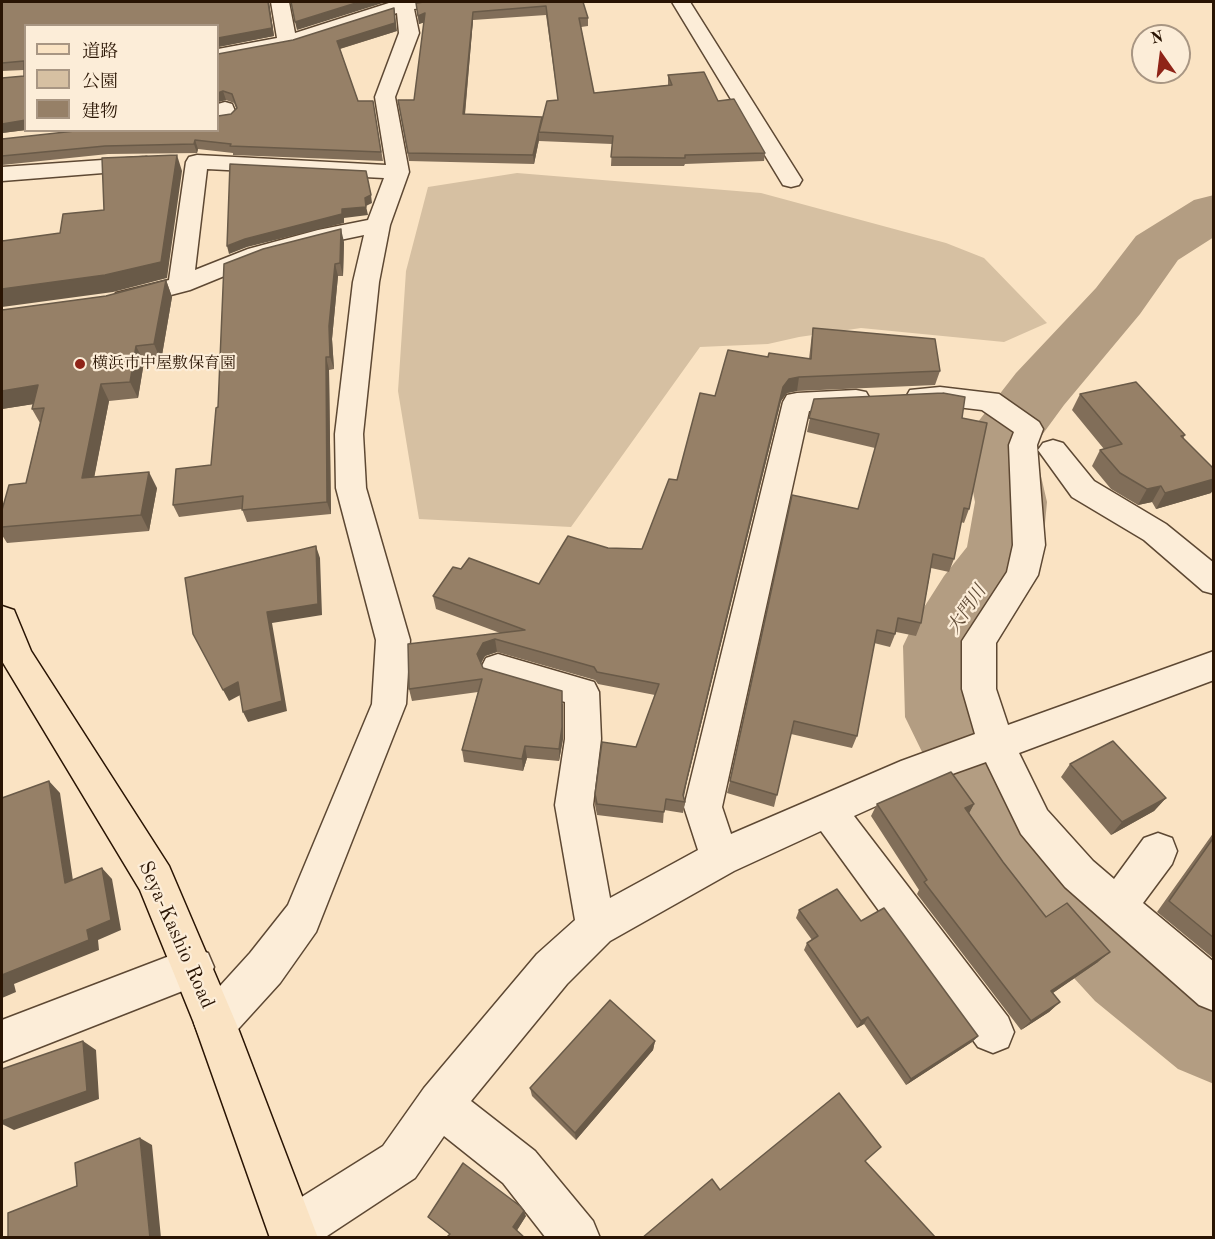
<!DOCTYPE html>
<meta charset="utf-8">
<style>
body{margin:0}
#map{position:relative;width:1215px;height:1239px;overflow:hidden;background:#fae3c3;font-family:"Old Standard TT","Noto Serif JP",serif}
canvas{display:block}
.frame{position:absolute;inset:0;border:3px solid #291403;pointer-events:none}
.legend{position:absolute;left:24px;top:24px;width:195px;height:108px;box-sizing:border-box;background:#fcedd8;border:2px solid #a89683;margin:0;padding:8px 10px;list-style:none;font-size:18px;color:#291403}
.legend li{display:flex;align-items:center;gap:12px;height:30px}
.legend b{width:30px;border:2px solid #a89683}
.north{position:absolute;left:1131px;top:24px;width:60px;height:60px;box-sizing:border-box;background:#fcedd8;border:2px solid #a89683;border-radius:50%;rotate:346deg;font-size:16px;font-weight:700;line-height:24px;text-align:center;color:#291403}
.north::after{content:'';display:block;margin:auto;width:21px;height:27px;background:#8f2418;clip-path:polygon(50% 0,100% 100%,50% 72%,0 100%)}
</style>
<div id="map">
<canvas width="1215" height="1239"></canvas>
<div class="frame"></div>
<ul class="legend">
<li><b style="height:8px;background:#fae3c3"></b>道路</li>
<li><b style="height:16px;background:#d6c0a2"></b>公園</li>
<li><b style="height:16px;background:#968067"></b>建物</li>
</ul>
<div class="north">N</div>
</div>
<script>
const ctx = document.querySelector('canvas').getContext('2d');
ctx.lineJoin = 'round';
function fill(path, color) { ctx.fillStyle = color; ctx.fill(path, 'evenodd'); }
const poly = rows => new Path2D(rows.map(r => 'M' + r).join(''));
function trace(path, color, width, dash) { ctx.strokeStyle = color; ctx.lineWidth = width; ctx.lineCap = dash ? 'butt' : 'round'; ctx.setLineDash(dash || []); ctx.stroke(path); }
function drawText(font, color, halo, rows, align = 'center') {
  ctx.font = font + ' "Old Standard TT","Noto Serif JP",serif'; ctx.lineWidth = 4.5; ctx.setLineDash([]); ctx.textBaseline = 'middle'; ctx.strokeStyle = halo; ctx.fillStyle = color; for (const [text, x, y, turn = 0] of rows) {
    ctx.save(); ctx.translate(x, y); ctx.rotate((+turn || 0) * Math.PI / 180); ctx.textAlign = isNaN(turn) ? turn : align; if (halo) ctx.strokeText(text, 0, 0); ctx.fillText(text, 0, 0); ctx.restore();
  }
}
fill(poly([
 [517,173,761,193,946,243,984,258,1047,323,1004,342,861,328,799,337,768,344,700,347,571,527,419,519,398,391,406,271,428,187]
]), '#d6c0a2');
fill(poly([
 [1214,195,1214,237,1178,260,1140,314,1064,405,1034,446,1047,502,1042,555,984,648,990,713,1051,821,1165,931,1214,968,1214,1084,1178,1069,1095,1001,985,881,905,717,903,646,914,623,944,576,967,547,975,502,964,444,974,427,1016,373,1096,288,1136,236,1194,200,1214,195]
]), '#b39d82');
const minor = poly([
 [235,2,262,2,260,6,253,8,237,6,235,2],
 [271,2,289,2,295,33,392,2,439,2,437,6,414,9,419,33,395,97,409,172,390,225,379,282,363,434,366,488,410,640,406,704,316,932,280,983,230,1038,215,1044,200,1038,194,1023,200,1008,250,953,288,905,372,704,376,640,336,488,335,434,353,282,364,235,321,244,266,259,190,290,125,307,116,305,112,299,116,293,169,280,186,162,189,157,197,155,386,165,375,97,399,33,397,13,294,46,218,61,218,49,277,38,271,2],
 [207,169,384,178,368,220,318,230,248,249,195,270,207,169],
 [672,2,690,2,802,180,799,185,791,187,783,185,672,2],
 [225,102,232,104,237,116,233,120,218,123,218,104,225,102],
 [146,157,154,159,157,164,154,169,2,181,2,167,146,157],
 [940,387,999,394,1039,422,1043,429,1037,445,1045,545,1038,575,996,643,996,689,1008,725,1214,651,1214,680,1019,753,1047,810,1093,861,1114,879,1144,838,1158,833,1172,838,1177,851,1172,864,1143,903,1214,962,1214,1011,1199,1005,1065,887,1021,834,986,762,927,783,854,816,1008,1017,1014,1032,1008,1047,993,1053,978,1047,821,831,734,871,610,941,567,984,471,1101,535,1151,593,1221,600,1238,546,1238,503,1183,444,1136,415,1178,324,1238,272,1238,269,1230,276,1213,383,1146,424,1088,537,954,575,920,555,805,565,739,565,702,486,678,481,668,486,658,498,654,594,682,599,692,601,739,593,805,610,898,698,850,684,807,783,402,787,395,797,393,856,390,866,392,870,399,866,406,856,408,809,411,722,807,731,834,901,761,975,734,962,689,962,641,1007,572,1013,545,1009,445,1014,432,982,410,940,405,920,406,910,404,906,397,910,390,940,387],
 [1053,440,1063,443,1094,481,1166,524,1214,563,1214,594,1203,591,1144,540,1072,497,1038,450,1043,443,1053,440],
 [193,947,208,953,214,967,208,981,2,1062,2,1020,193,947]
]);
const major = poly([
 [2,606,14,610,31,651,169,866,236,1023,318,1238,270,1238,194,1023,140,890,2,661,2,606]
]);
trace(minor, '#5d4833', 3);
trace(major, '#291403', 3);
fill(minor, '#fcedd8');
fill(major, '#fae3c3');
fill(poly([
 [2,2,269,2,274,36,218,47,218,48,218,26,26,26,26,130,2,133,24,76,24,70,2,71],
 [583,2,588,18,588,26,581,27,594,93,668,85,668,75,718,101,765,153,764,161,685,164,684,166,611,166,612,144,539,141,539,140,534,164,409,161,398,100,414,100,424,22,419,24,416,3],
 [546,15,558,100,542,120,542,117,465,115,473,20],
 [397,31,340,49,358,101,373,101,383,161,233,155,233,153,198,149,197,153,108,154,2,165,2,139,218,130,236,108,234,103,226,100,218,102,218,54],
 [344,242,343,276,338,276,332,339,334,369,329,370,331,514,247,522,242,509,179,517,173,505,211,465,218,407],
 [166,280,172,297,161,361,144,362,138,398,109,401,94,477,157,488,149,531,7,543,2,535,2,510,26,483,40,423,32,409,33,404,2,409,2,310,106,296],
 [813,328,940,371,935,385,797,391,787,393,781,401,687,781,684,797,685,802,683,813,664,810,663,823,597,815,595,805,595,794,636,747,655,695,598,684,595,680,497,652,485,656,481,663,483,668,563,704,563,739,559,761,527,758,523,771,464,762,462,750,478,692,412,701,409,689,500,633,436,609,433,596,461,569,539,584,608,548,642,549,677,480,715,396,768,357,809,359,811,342],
 [1080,394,1185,435,1183,439,1211,493,1156,509,1152,502,1138,505,1111,489,1092,466,1100,450,1104,449,1072,410],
 [814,399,962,418,969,509,964,523,961,522,954,559,949,572,931,568,921,623,916,636,896,632,890,647,874,643,857,736,852,748,791,734,774,807,727,793,730,781,858,509,875,448,807,432],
 [1070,764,1166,798,1154,811,1111,835,1061,777],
 [877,804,974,804,969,813,1003,862,1046,917,1098,962,1053,993,1060,1002,1049,1012,1021,1030,917,894,919,890,871,816],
 [1214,832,1214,959,1157,912],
 [799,910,861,921,978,1036,972,1042,906,1085,864,1024,857,1028,804,950,807,943,812,940,796,918],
 [655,1041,653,1050,576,1140,532,1096,530,1088],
 [526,1216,517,1230,449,1234,433,1221,428,1217]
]), '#816e59');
fill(poly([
 [268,2,270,2,269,2,274,36,218,47,218,48,218,38],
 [359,2,386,2,297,30,295,22],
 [394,8,397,31,339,49,337,41],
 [473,12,473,20,464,123,463,114],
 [425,13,426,22,419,24,418,16],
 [223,91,226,100,218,102,218,93],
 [542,117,542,126,539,132,539,140,534,164,533,155],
 [26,120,26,130,2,133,2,124],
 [195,140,198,149,197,153,194,144],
 [177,155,182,171,167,278,113,292,2,307,2,309,2,289],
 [371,195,372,203,366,206,368,215,344,218,344,223,247,247,229,254,227,246,245,239,342,209],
 [341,229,344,242,343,276,340,263],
 [335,264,338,276,332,339,334,369,330,357,329,326],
 [166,280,172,297,161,361,154,344],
 [136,346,144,362,138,398,130,382],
 [326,357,329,370,331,514,327,502],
 [799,377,797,391,787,393,781,401,682,801,689,770,783,387,789,379],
 [101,384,109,401,91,494,82,478],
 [38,385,47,402,2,409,2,391],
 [149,472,157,488,149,531,141,515],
 [1214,479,1214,489,1211,493,1156,509,1165,493],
 [1161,486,1152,502,1138,505,1147,489],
 [316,546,320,558,322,615,272,623,287,711,248,722,243,712,267,612],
 [495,639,497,652,485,656,479,667,477,654,483,643],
 [238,682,244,693,229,701,223,690],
 [562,691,563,739,559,761,559,749],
 [525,746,527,758,523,771,522,759],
 [49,781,60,793,75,894,65,883],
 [1166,798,1154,811,1111,835,1122,822],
 [974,804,967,817,965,808],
 [102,868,112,879,121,930,98,940,99,950,14,984,16,992,2,998,2,975,87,930],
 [1110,952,1098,962,1041,1001,1051,991],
 [1060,1002,1049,1012,1021,1030,1031,1021],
 [868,1017,864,1024,857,1028,861,1021],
 [978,1036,972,1042,906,1085,911,1079],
 [83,1041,96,1050,99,1099,14,1130,2,1124,2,1121],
 [655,1041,653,1050,576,1140,575,1133],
 [140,1138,152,1145,161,1238,150,1238],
 [524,1211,526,1216,516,1232,513,1227]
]), '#695a48');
const building = poly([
 [2,2,268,2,272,28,218,38,218,26,26,26,26,120,2,124,2,78,24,76,24,61,2,63,2,2],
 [291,2,359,2,295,22,291,2],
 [424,2,583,2,588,18,579,18,594,93,672,85,668,75,704,72,718,101,734,99,765,153,685,155,685,158,611,157,613,136,539,132,547,101,558,100,546,6,473,12,463,114,542,117,533,155,408,153,398,100,414,100,425,13,418,16,416,3,424,2],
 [394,8,395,23,337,41,358,101,373,101,381,152,230,146,231,144,195,140,194,144,105,146,2,156,2,139,84,130,218,130,218,116,231,114,237,108,232,94,223,91,218,93,218,54,293,40,394,8],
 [177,155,161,262,105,275,2,289,2,241,60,233,63,214,104,210,102,158,177,155],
 [230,164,366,171,371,195,365,198,366,207,342,209,342,214,245,239,227,246,230,164],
 [341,229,340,263,335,264,329,326,330,357,326,357,327,502,242,510,243,496,173,505,176,469,211,465,216,408,218,407,224,264,263,249,341,229],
 [166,280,154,344,136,346,130,382,101,384,82,478,149,472,141,515,2,527,2,510,9,485,26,483,44,408,32,409,38,385,2,391,2,310,106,296,166,280],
 [813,328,935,339,940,371,799,377,789,379,783,387,689,770,683,795,685,802,666,799,664,812,597,804,595,794,602,742,636,747,659,684,597,672,594,667,495,639,483,643,477,654,483,668,562,691,562,727,559,749,525,746,522,759,462,750,482,679,409,689,408,644,525,630,433,596,453,567,461,569,469,558,539,584,568,536,608,548,642,549,669,479,677,480,700,393,715,396,728,350,768,357,769,353,811,359,813,328],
 [1136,382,1185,435,1181,436,1214,469,1214,479,1165,493,1161,486,1147,489,1120,473,1100,450,1122,444,1080,394,1136,382],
 [943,393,965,397,962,418,987,423,969,509,964,508,954,559,933,554,921,623,898,618,895,634,877,630,857,736,794,721,777,795,730,781,792,495,858,509,879,434,809,418,814,399,943,393],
 [316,546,318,604,267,612,282,701,243,712,238,682,223,690,193,634,185,578,316,546],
 [1113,741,1166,798,1122,822,1070,764,1113,741],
 [951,772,974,804,965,808,1003,862,1046,917,1067,903,1110,952,1051,991,1060,1002,1031,1021,924,882,927,880,877,804,951,772],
 [49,781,65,883,102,868,111,920,87,930,89,940,2,975,3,983,2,983,2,798,49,781],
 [1214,837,1214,938,1169,901,1214,837],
 [837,889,861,921,884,908,978,1036,911,1079,868,1017,861,1021,807,943,818,936,799,910,837,889],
 [610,1000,655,1041,575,1133,530,1088,610,1000],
 [83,1041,87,1091,2,1121,2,1069,83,1041],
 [839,1093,881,1147,865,1161,936,1238,642,1238,712,1179,720,1190,839,1093],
 [140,1138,150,1238,8,1238,8,1213,77,1186,75,1163,140,1138],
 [463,1163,520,1206,524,1211,513,1227,525,1238,446,1238,450,1234,428,1217,463,1163]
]);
fill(building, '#968067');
trace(building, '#695a48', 1.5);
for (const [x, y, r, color] of [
 [80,364,6,"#8f2418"]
]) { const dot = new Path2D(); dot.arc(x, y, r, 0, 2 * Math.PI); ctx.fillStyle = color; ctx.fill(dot); trace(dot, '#fcedd8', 2); }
drawText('16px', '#291403', '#fcedd8', [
 ["横浜市中屋敷保育園",92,364]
], 'left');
drawText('italic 18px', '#604b36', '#fcedd8', [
 ["大門川",967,610,-56]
]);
drawText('20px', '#291403', '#fcedd8', [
 ["Seya-Kashio Road",176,935,66]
]);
</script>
